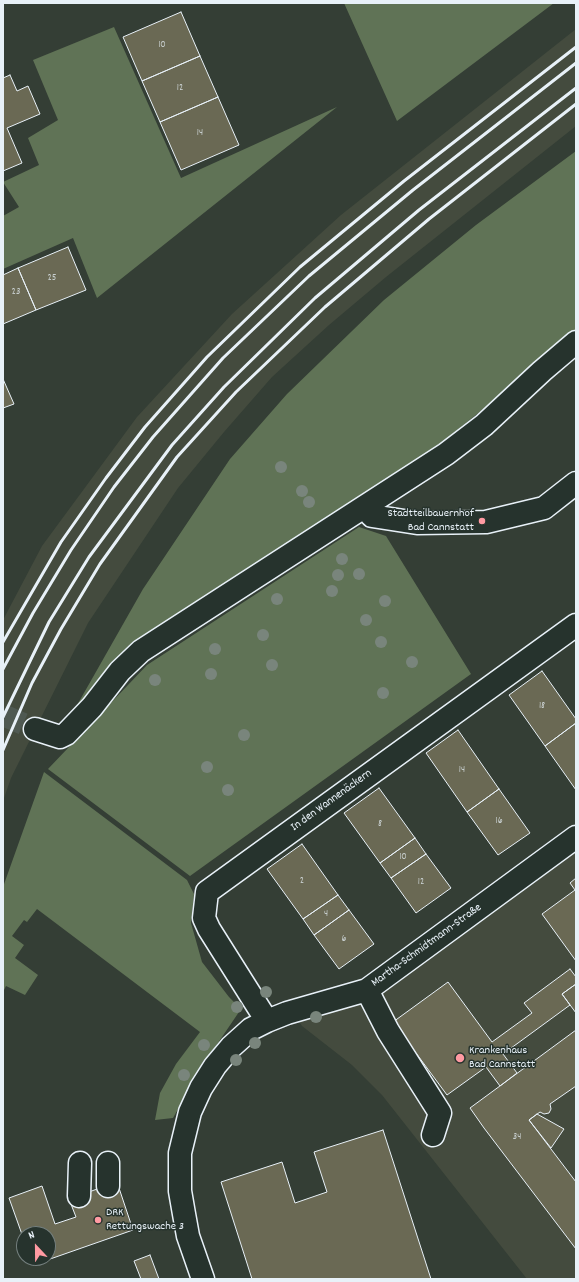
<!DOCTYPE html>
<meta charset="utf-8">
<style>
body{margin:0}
#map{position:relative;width:579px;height:1282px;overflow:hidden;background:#343e35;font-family:Dekko,sans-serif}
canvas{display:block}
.frame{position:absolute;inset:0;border:4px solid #e8f1f8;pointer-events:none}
.north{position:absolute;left:16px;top:1226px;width:40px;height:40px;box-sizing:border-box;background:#26332d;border:1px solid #747f7e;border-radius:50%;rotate:338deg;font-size:11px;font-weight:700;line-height:16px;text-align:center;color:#e8f1f8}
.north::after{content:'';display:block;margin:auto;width:14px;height:18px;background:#ff9aa2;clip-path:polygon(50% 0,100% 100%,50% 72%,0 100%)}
</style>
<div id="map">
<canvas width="579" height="1282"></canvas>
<div class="frame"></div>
<div class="north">N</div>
</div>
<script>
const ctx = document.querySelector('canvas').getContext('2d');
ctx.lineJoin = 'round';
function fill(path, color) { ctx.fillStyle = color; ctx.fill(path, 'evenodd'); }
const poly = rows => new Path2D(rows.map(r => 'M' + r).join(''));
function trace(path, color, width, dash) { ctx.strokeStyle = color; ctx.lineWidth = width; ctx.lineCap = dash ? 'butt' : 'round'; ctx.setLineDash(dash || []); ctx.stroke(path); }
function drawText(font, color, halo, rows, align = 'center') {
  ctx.font = font + ' Dekko,sans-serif'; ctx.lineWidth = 3; ctx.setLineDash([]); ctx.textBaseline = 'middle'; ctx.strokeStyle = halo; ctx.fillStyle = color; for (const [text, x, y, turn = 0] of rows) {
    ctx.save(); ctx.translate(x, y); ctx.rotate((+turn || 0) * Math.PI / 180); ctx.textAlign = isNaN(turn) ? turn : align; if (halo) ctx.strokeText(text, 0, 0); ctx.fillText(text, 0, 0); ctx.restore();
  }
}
fill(poly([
 [576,29,576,126,386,277,329,325,272,377,224,432,178,488,88,623,11,778,3,801,3,620,42,546,137,417,232,314,341,215],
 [576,848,576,1279,527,1279,382,1095,352,1065,302,1026,298,1020]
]), '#444b3e');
fill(poly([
 [344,3,554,3,397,121],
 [114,27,181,178,337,107,97,298,73,238,3,269,3,216,19,207,3,182,39,165,28,138,58,120,33,60],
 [576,151,576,334,415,464,76,707,143,589,230,459,287,394,384,300,476,225],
 [359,527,386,536,471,674,190,876,48,769,147,665],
 [44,772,187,880,194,894,191,923,202,962,229,997,241,1009,203,1065,173,1118,155,1120,160,1093,176,1064,200,1032,37,909,27,922,24,920,12,936,24,945,15,958,38,975,25,995,6,986,3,992,3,887]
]), '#607356');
const building = poly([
 [181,12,200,56,142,81,123,37,181,12],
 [200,56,218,97,160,122,142,81,200,56],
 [10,75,17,91,28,86,40,114,7,128,22,163,3,171,3,78,10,75],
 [218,97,239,145,181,170,160,122,218,97],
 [68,247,86,290,36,310,18,268,68,247],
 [18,268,36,310,3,324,3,275,18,268],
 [3,379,14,404,3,408,3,379],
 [542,671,576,719,576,723,545,746,509,695,542,671],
 [576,723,576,790,545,746,576,723],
 [458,730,499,789,467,812,426,753,458,730],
 [379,788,415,838,380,863,344,813,379,788],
 [499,789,530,833,498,855,467,812,499,789],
 [415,838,426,854,391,878,380,863,415,838],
 [302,844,338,895,303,919,267,869,302,844],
 [426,854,451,888,416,913,391,878,426,854],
 [576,878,576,961,542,914,575,890,570,883,576,878],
 [338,895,349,910,314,935,303,919,338,895],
 [349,910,374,944,339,969,314,935,349,910],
 [570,969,576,977,576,984,562,994,570,1005,503,1054,517,1073,500,1086,486,1067,447,1095,393,1022,448,982,492,1042,532,1013,524,1003,570,969],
 [576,984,576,1013,562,994,576,984],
 [576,1030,576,1086,550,1104,551,1109,549,1113,544,1114,540,1112,529,1120,576,1182,576,1249,484,1128,470,1108,576,1030],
 [537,1114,564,1129,551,1148,529,1120,537,1114],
 [383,1130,431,1279,252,1279,221,1182,282,1162,295,1203,327,1192,314,1152,383,1130],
 [117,1182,133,1230,33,1265,30,1258,48,1258,48,1234,24,1234,24,1240,9,1198,42,1186,55,1224,76,1217,69,1199,117,1182],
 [150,1255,159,1279,141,1279,134,1261,150,1255]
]);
fill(building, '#6a6954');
trace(building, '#e8f1f8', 1);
trace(poly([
 [3,715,35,729]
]), '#4f5952', 22, [22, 11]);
const minor = poly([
 [365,507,372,516,417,523,486,522,544,508,576,483],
 [35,729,60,737,66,734,92,707,120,671,141,651,446,454,484,425,542,371,576,342],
 [367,990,388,1031,440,1113,433,1135],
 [267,1021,209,929,204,918,207,892,576,625],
 [108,1186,108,1163],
 [79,1196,80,1163],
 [203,1279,188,1236,184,1214,180,1191,180,1153,190,1112,201,1088,215,1066,231,1047,251,1029,267,1021,287,1013,367,990,576,837]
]);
trace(minor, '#e8f1f8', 25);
trace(minor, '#26332d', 22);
trace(poly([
 [3,642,61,542,106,478,145,427,207,357,300,267,404,181,576,47],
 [3,669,33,613,71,550,114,487,153,437,223,358,309,276,413,190,576,63],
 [3,717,49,622,89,557,172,445,224,387,315,298,419,210,576,88],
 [3,750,32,683,61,629,100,564,177,457,236,392,325,307,429,219,576,104]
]), '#e8f1f8', 3);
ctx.fillStyle = '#79857c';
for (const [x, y] of [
 [281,467],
 [302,491],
 [309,502],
 [342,559],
 [359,574],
 [338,575],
 [332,591],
 [277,599],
 [385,601],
 [366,620],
 [263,635],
 [381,642],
 [215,649],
 [412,662],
 [272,665],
 [211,674],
 [155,680],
 [383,693],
 [244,735],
 [207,767],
 [228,790],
 [266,992],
 [237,1007],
 [316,1017],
 [255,1043],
 [204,1045],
 [236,1060],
 [184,1075]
]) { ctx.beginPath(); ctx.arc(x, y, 6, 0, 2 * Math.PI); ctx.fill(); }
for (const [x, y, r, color] of [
 [482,521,4,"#ff9aa2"],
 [460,1058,5,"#ff9aa2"],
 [98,1220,4,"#ff9aa2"]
]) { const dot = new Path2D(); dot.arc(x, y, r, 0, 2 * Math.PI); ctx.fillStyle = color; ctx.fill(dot); trace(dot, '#26332d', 1.5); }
drawText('10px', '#c8cfcf', null, [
 ["10",162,46],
 ["12",180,89],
 ["14",200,134],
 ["25",52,279],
 ["23",16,293],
 ["18",542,707],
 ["14",462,771],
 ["16",499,822],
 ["8",380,825],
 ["10",403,858],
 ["2",302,882],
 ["12",421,883],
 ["4",326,915],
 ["6",344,940],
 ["34",517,1138]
]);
drawText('12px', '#e8f1f8', '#26332d', [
 ["Stadtteilbauernhof",474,514,"right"],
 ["Bad Cannstatt",474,528,"right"],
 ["Krankenhaus",469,1051],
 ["Bad Cannstatt",469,1065],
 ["DRK",106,1213],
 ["Rettungswache 3",106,1227]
], 'left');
drawText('12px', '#e8f1f8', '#26332d', [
 ["In den Wannenäckern",332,801,-36],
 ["Martha-Schmidtmann-Straße",427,946,-36]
]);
</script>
